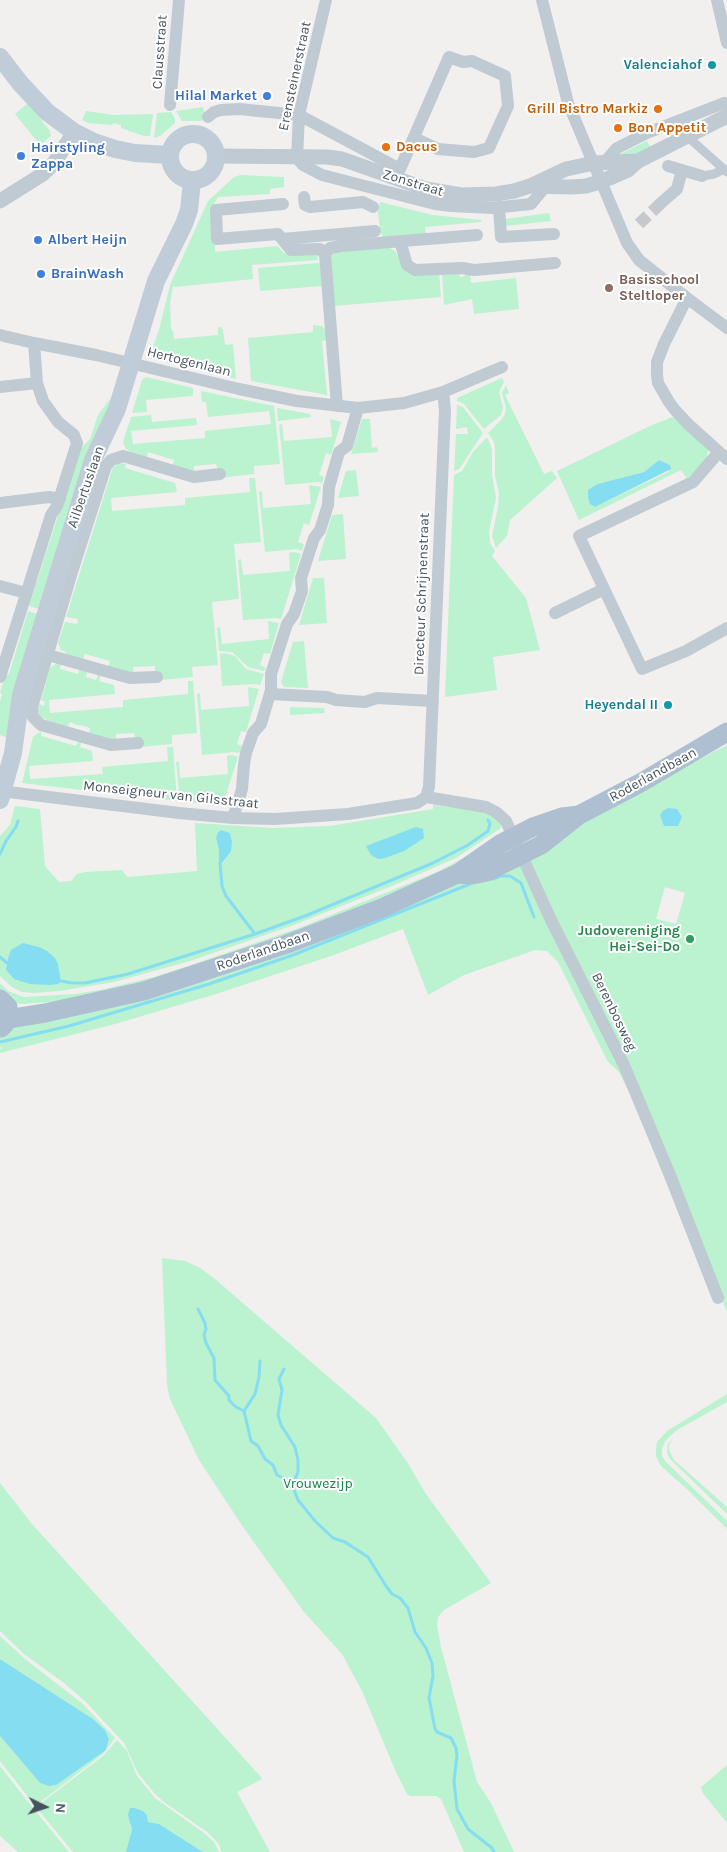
<!DOCTYPE html>
<style>
body{margin:0}
#map{position:relative;width:727px;height:1852px;overflow:hidden;background:#f2efef;font-family:Karla,sans-serif}
canvas{display:block}
.north{position:absolute;left:20px;top:1782px;width:50px;height:50px;-webkit-text-stroke:4px #fff;paint-order:stroke;rotate:94deg;font-size:14px;font-weight:700;line-height:20px;text-align:center;color:#46535e}
.north::after{content:'';display:block;margin:auto;width:18px;height:22px;background:#46535e;clip-path:polygon(50% 0,100% 100%,50% 72%,0 100%)}
</style>
<div id="map">
<canvas width="727" height="1852"></canvas>
<div class="north">N</div>
</div>
<script>
const ctx = document.querySelector('canvas').getContext('2d');
ctx.lineJoin = 'round';
function fill(path, color) { ctx.fillStyle = color; ctx.fill(path, 'evenodd'); }
const poly = rows => new Path2D(rows.map(r => 'M' + r).join(''));
function trace(path, color, width, dash) { ctx.strokeStyle = color; ctx.lineWidth = width; ctx.lineCap = dash ? 'butt' : 'round'; ctx.setLineDash(dash || []); ctx.stroke(path); }
function drawText(font, color, halo, rows, align = 'center') {
  ctx.font = font + ' Karla,sans-serif'; ctx.lineWidth = 4; ctx.setLineDash([]); ctx.textBaseline = 'middle'; ctx.strokeStyle = halo; ctx.fillStyle = color; for (const [text, x, y, turn = 0] of rows) {
    ctx.save(); ctx.translate(x, y); ctx.rotate((+turn || 0) * Math.PI / 180); ctx.textAlign = isNaN(turn) ? turn : align; if (halo) ctx.strokeText(text, 0, 0); ctx.fillText(text, 0, 0); ctx.restore();
  }
}
fill(poly([
 [28,103,50,131,51,136,40,145,15,114],
 [203,107,205,116,201,121,182,121,176,111],
 [86,111,113,115,153,114,150,136,144,136,121,128,121,125,113,123,112,125,88,123,82,120],
 [171,112,175,118,175,123,160,136,154,138,157,113],
 [647,141,651,149,636,157,612,158],
 [240,175,284,177,284,187,270,189,270,194,218,197,214,204,215,252,277,246,284,253,317,254,318,260,252,265,253,279,175,287,173,286,170,303,171,329,173,331,174,339,218,335,218,327,221,327,223,330,225,345,233,344,236,379,149,358,159,330,170,285,208,201,233,178],
 [380,202,433,215,481,220,481,222,425,227,426,235,383,237,380,231,378,212],
 [549,213,551,221,506,226,505,219],
 [388,247,395,251,408,273,412,274,439,272,441,297,333,306,329,257,335,252],
 [320,263,322,286,260,291,258,268],
 [464,270,470,272,471,283,516,278,519,309,474,314,472,299,444,305,442,272,459,272,460,277,465,276],
 [313,325,322,326,326,331,326,340,322,341,327,395,251,381,248,338,313,332],
 [146,377,193,388,193,396,146,400,147,412,132,413,142,380],
 [502,378,504,382,499,392,503,408,501,415,484,429,468,409,463,403,457,401,457,398],
 [506,385,509,393,505,395,544,474,552,471,557,478,510,520,507,536,496,548,492,536,498,507,499,493,495,476,495,448,494,442,488,433,502,419,505,414,506,407,502,393],
 [116,386,42,610,29,606,28,602,33,584,37,581,79,450,90,439,98,415,113,395],
 [201,391,274,406,280,464,254,466,254,474,220,478,216,464,194,466,194,471,172,467,174,460,148,452,146,459,128,454,130,451,126,449,123,442,131,417,151,415,152,422,196,418,197,425,131,431,133,444,205,438,205,431,271,424,269,411,208,417,206,402,202,402],
 [457,405,463,407,483,433,460,468,455,471,454,471,456,434,468,434,467,427,456,429],
 [277,408,310,414,311,417,278,421],
 [673,417,675,417,708,448,707,458,687,479,681,470,579,520,557,471,652,425],
 [659,460,670,465,668,472,595,507,622,478,644,472],
 [330,419,341,422,331,455,326,453,319,475,324,477,322,483,317,482,285,485,279,425,282,424,284,441,332,437],
 [362,419,370,419,372,448,377,447,378,452,351,454],
 [486,438,488,439,492,450,492,475,496,498,489,531,490,543,495,551,492,556,526,598,540,650,493,657,497,690,445,697,454,475,462,471,473,452],
 [119,463,126,464,125,468,175,483,177,492,111,498,112,511,185,505,185,498,250,492,249,478,255,478,261,542,234,544,239,599,212,602,218,665,192,667,193,677,160,680,155,673,155,666,133,667,134,675,108,668,110,661,85,654,83,660,65,655,66,652,61,650,58,643,65,622,77,624,78,619,66,617,113,467],
 [356,470,359,496,338,498,346,471],
 [309,485,321,487,309,525,304,523,298,542,304,544,302,551,297,549,265,552,259,492,262,491,263,508,311,504],
 [343,514,346,559,318,561,332,515],
 [294,552,301,554,281,619,276,618,243,620,238,560,241,559,243,575,290,571,289,553],
 [313,578,324,578,327,623,299,625],
 [28,611,40,615,8,738,0,735,0,702,2,695,0,692,5,676,9,674],
 [268,621,279,623,270,654,264,653,260,665,266,668,264,671,248,667,232,652,219,651,217,628,220,627,222,644,269,639],
 [304,641,308,688,284,687,281,682,293,642],
 [224,653,235,656,246,669,264,674,260,685,255,684,222,686,220,654],
 [57,663,61,664,60,669,78,674,80,667,88,670,86,677,96,680,99,673,101,674,99,681,114,685,115,694,49,700,50,713,123,707,123,700,188,694,188,681,193,681,197,733,172,735,172,744,140,747,135,739,134,733,116,734,116,738,113,741,89,735,90,728,80,725,79,726,70,722,67,728,46,723,47,720,40,716,38,710,39,704,44,706,45,702,41,700,50,668],
 [248,687,259,689,246,732,241,731,237,744,242,746,239,753,234,752,202,755,197,694,200,693,201,710,249,706],
 [290,707,324,708,325,713,290,715],
 [41,731,41,736,76,746,79,740,82,741,80,747,92,751,93,761,29,766,30,779,103,774,102,767,168,761,167,747,173,747,177,801,22,783,33,737],
 [727,745,727,1312,681,1197,526,859,618,802],
 [665,887,685,893,676,924,656,919],
 [232,755,238,757,223,804,220,806,180,801,176,762,179,761,180,778,228,774,227,756],
 [433,805,488,812,502,824,501,828,456,858,392,886,291,926,190,961,114,982,59,991,34,993,22,992,12,987,0,976,0,836,10,825,15,806,40,809,45,866,59,882,71,881,77,874,85,872,122,870,127,877,197,871,195,823,272,828,330,826,433,809],
 [221,830,225,831,225,859,224,862,219,860,219,850,216,838,218,832],
 [8,958,58,964,61,981,49,985,14,979,6,970],
 [506,830,508,836,457,869,207,966,66,1001,20,1004,15,1003,0,992,0,983,8,991,24,997,75,994,100,990,154,977,194,964,299,928,437,872,469,855],
 [519,860,546,922,562,945,632,1090,707,1275,704,1277,633,1100,619,1072,608,1062,558,962,547,951,535,950,464,975,428,995,403,929,331,956,216,994,115,1024,0,1053,0,1049,3,1048,0,1047,0,1035,17,1021,92,1008,146,996,201,979,344,928,458,880,485,875],
 [162,1258,185,1261,200,1268,215,1279,376,1418,407,1462,426,1494,491,1583,444,1610,438,1617,437,1625,441,1647,477,1782,491,1803,514,1852,495,1852,492,1847,476,1836,492,1849,494,1852,464,1852,441,1799,436,1796,410,1796,407,1794,395,1770,362,1691,342,1654,304,1612,243,1527,199,1460,170,1399,167,1385],
 [727,1394,727,1402,677,1430,665,1441,662,1449,662,1456,666,1462,727,1521,727,1529,689,1491,661,1466,656,1456,656,1449,657,1442,667,1431],
 [673,1438,669,1445,669,1450,674,1460,727,1507,727,1514,670,1459,667,1453,668,1444],
 [0,1483,32,1524,260,1776,262,1779,237,1792,270,1852,221,1852,219,1844,207,1832,164,1802,155,1794,138,1773,124,1743,86,1702,64,1683,24,1654,0,1631],
 [0,1636,25,1659,83,1704,115,1738,103,1754,35,1806,0,1761,0,1736,40,1783,53,1786,106,1750,109,1739,105,1730,93,1719,0,1659],
 [117,1740,127,1751,137,1776,155,1798,204,1833,214,1842,219,1852,203,1852,159,1824,148,1822,147,1815,143,1811,130,1825,132,1830,132,1834,126,1852,73,1852,36,1807,103,1756],
 [727,1765,727,1823,702,1792,701,1787],
 [0,1766,33,1808,69,1852,18,1852,0,1836]
]), '#bbf2cf');
fill(poly([
 [659,460,670,465,671,469,595,507,590,504,588,497,588,490,598,484,644,472],
 [668,808,677,809,682,817,678,826,664,826,660,815,663,811],
 [416,827,423,829,424,838,404,851,385,858,378,859,371,855,366,846],
 [221,830,230,833,232,842,231,851,222,863,219,863,219,850,216,838,218,832],
 [23,943,39,947,47,951,55,958,58,964,61,981,58,984,49,985,30,984,14,979,6,970,8,958,11,950],
 [0,1659,93,1719,105,1730,109,1739,106,1750,56,1785,49,1786,40,1783,0,1736],
 [130,1808,134,1808,143,1811,147,1815,148,1822,159,1824,203,1852,126,1852,132,1830,128,1815]
]), '#85ddf2');
trace(poly([
 [0,854,6,841,16,827,18,821],
 [220,863,222,886,226,896,255,934],
 [493,879,500,876,510,876,521,883,534,917],
 [0,957,7,963],
 [61,981,72,983,85,983,128,974,255,934,305,916,433,863,468,845,488,831,490,824,488,820],
 [0,1042,69,1026,209,984,293,955,470,884],
 [198,1309,205,1323,206,1329,204,1335,206,1343,214,1358,215,1380,229,1396,229,1400,236,1407,244,1411,251,1441,258,1446,265,1459,273,1465,277,1475,291,1482,298,1500,315,1521,333,1538,345,1542,368,1557,386,1586,392,1594,400,1598,408,1608,415,1632,426,1648,432,1663,433,1676,429,1698,435,1729,437,1732,451,1738,456,1748,457,1755,454,1781,457,1809,468,1829,492,1848,494,1852],
 [284,1369,279,1379,282,1390,278,1415,281,1425,295,1447,298,1460,298,1472,293,1484],
 [244,1411,255,1394,259,1377,260,1361]
]), '#85ddf2', 3);
trace(poly([
 [639,224,661,203]
]), '#c7c8cb', 12, [12, 6]);
trace(poly([
 [688,137,727,172],
 [702,176,714,174,724,169]
]), '#bfcad2', 9);
trace(poly([
 [326,0,299,115,297,158,303,165,322,175,435,204,451,206,492,208,531,204,546,186],
 [542,0,568,103,627,243,639,260,687,298,664,344,657,362,657,375,658,383,669,402,675,410,688,424,727,459],
 [717,0,727,43],
 [170,105,179,0],
 [208,117,214,112,221,110,239,109,299,115,400,169,449,57,463,62,472,61,505,76,508,106,489,148,474,152,438,149,414,138],
 [605,162,617,148,647,133,724,103,727,104],
 [668,166,702,176],
 [304,197,305,205,310,207,363,202,373,207],
 [661,203,677,189,682,170],
 [283,204,216,210,217,239,278,234,291,250,320,249,325,254],
 [499,207,501,237,554,234],
 [282,239,375,231],
 [400,241,407,265,415,270,462,268,474,270,555,263],
 [687,298,727,328],
 [0,335,34,343,96,355,239,389,297,401,358,408,404,403,443,392,502,367],
 [0,387,37,383],
 [337,406,325,254,330,248,341,246,477,235],
 [719,452,693,482,579,536,642,669,686,651,727,628],
 [0,503,49,497,60,499],
 [0,586,26,593],
 [555,613,604,589],
 [48,655,130,678,157,677],
 [0,677,51,515,57,506,77,443,74,435,58,422,43,401,37,383,34,343],
 [270,694,327,697,336,700,365,702,377,698,433,701],
 [138,743,111,745,41,725,33,717,32,707,72,572,106,466,111,460,123,456,194,477,220,474],
 [0,791,179,813,233,818,275,819,348,814,417,803,426,797],
 [426,797,486,807,496,812,506,821,551,920,624,1065,670,1175,718,1298],
 [426,797,429,787,445,410,443,392],
 [233,818,242,789,244,764,246,753,253,733,261,724,271,690,271,674,287,624,294,614,302,591,301,578,314,538,320,530,328,505,329,487,339,452,347,446,358,408]
]), '#bfcad2', 12);
trace(poly([
 [216,156,327,157,342,159,426,189,461,195,496,194,514,191,530,186,566,169,594,163,638,161],
 [532,186,571,187,586,186,600,182,628,170,638,161,727,116],
 [0,201,43,174,54,163,74,132]
]), '#bfcad2', 15);
trace(poly([
 [0,57,20,83,47,112,74,132,94,142,115,149,135,153,169,155],
 '170 157a23 23 0 1 1 46 0a23 23 0 1 1-46 0Z',
 [0,800,13,753,21,695,93,460,117,409,156,281,184,224,189,210,192,181]
]), '#c0cdd9', 18);
trace(poly([
 [457,874,472,875,487,872,541,845,579,815,642,782,727,732],
 [0,999,8,1007,9,1015,5,1024,1,1028],
 [8,1019,45,1013,144,991,287,944,382,908,457,874,500,844,533,827,562,817,579,815]
]), '#adbfd0', 19);
for (const [x, y, r, color] of [
 [712,65,5,"#0f9aa8"],
 [267,96,5,"#3f7fe0"],
 [658,109,5,"#e8710a"],
 [618,128,5,"#e8710a"],
 [386,147,5,"#e8710a"],
 [21,156,5,"#3f7fe0"],
 [38,240,5,"#3f7fe0"],
 [41,274,5,"#3f7fe0"],
 [609,288,5,"#8d6e63"],
 [668,705,5,"#0f9aa8"],
 [690,939,5,"#2e9e5b"]
]) { const dot = new Path2D(); dot.arc(x, y, r, 0, 2 * Math.PI); ctx.fillStyle = color; ctx.fill(dot); trace(dot, '#fff', 2); }
drawText('14px', '#46535e', '#fff', [
 ["Clausstraat",160,52,-86],
 ["Erensteinerstraat",295,76,-78],
 ["Zonstraat",413,183,17],
 ["Hertogenlaan",189,362,14],
 ["Ailbertuslaan",86,487,-71],
 ["Directeur Schrijnenstraat",422,594,-88],
 ["Roderlandbaan",653,775,-29],
 ["Monseigneur van Gilsstraat",171,795,6],
 ["Roderlandbaan",263,951,-19],
 ["Berenbosweg",614,1012,64]
]);
drawText('bold 14px', '#0d838f', '#fff', [
 ["Valenciahof",702,65],
 ["Heyendal II",658,705]
], 'right');
drawText('bold 14px', '#366cbe', '#fff', [
 ["Hilal Market",257,96,"right"],
 ["Hairstyling",31,148],
 ["Zappa",31,164],
 ["Albert Heijn",48,240],
 ["BrainWash",51,274]
], 'left');
drawText('bold 14px', '#c56008', '#fff', [
 ["Grill Bistro Markiz",648,109,"right"],
 ["Bon Appetit",628,128],
 ["Dacus",396,147]
], 'left');
drawText('bold 14px', '#785e54', '#fff', [
 ["Basisschool",619,280],
 ["Steltloper",619,296]
], 'left');
drawText('bold 14px', '#27864d', '#fff', [
 ["Judovereniging",680,931],
 ["Hei-Sei-Do",680,947]
], 'right');
drawText('14px', '#118549', '#fff', [
 ["Vrouwezijp",318,1484]
]);
</script>
